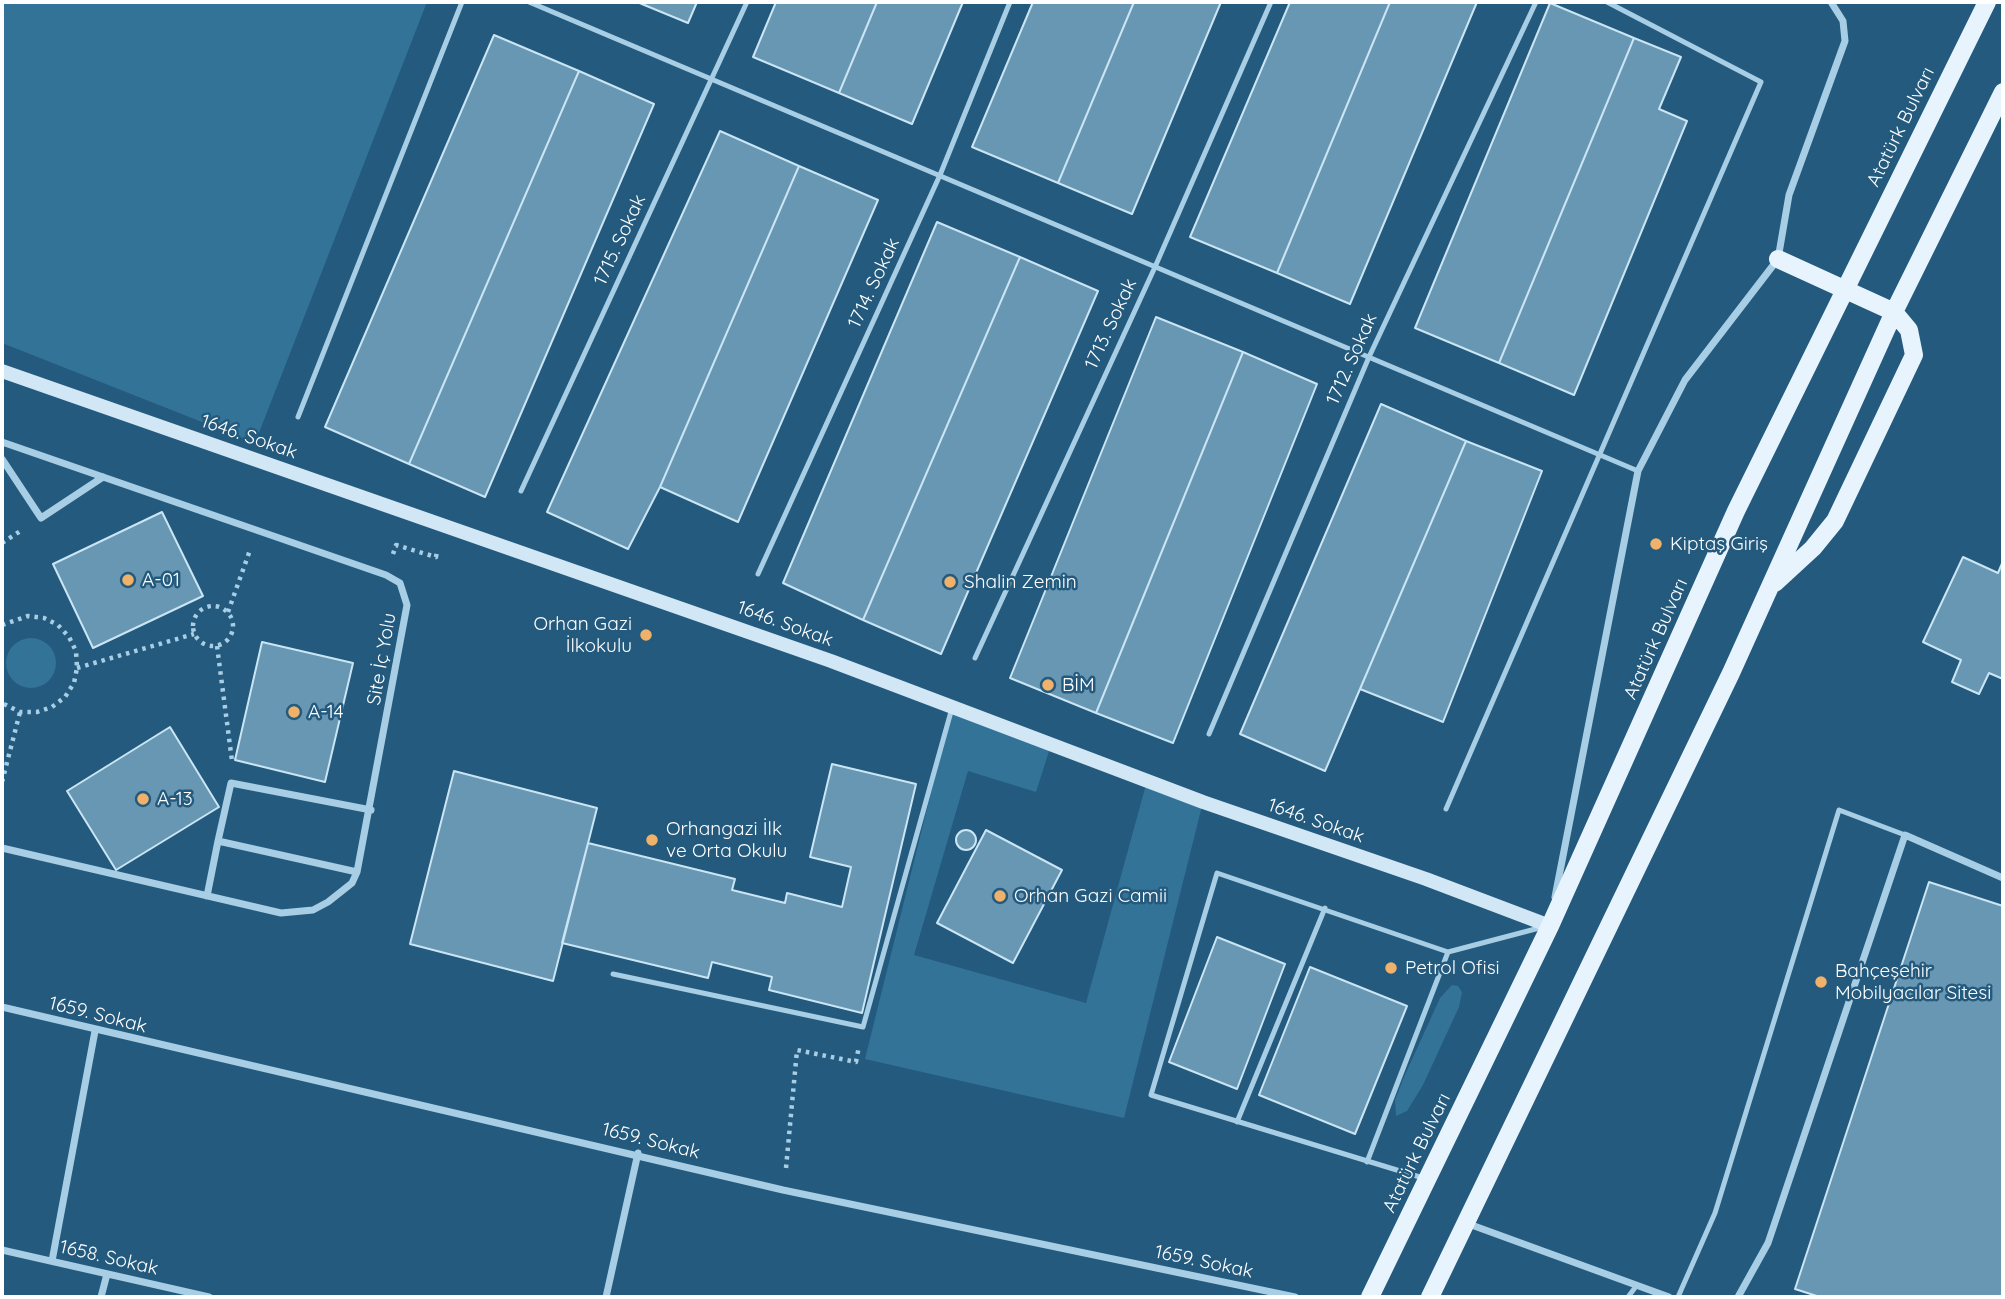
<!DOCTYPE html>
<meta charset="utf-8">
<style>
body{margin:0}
#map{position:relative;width:2005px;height:1299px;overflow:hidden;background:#235a7d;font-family:Quicksand,sans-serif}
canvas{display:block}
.frame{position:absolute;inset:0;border:4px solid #fff;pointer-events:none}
</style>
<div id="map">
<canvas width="2005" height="1299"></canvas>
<div class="frame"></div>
</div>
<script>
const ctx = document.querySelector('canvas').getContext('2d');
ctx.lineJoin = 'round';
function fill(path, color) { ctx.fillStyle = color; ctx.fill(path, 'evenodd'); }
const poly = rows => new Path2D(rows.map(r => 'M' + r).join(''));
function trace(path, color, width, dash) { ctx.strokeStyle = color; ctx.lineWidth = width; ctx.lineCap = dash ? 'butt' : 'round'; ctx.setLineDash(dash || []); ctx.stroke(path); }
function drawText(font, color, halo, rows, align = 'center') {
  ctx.font = font + ' Quicksand,sans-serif'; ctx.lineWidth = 5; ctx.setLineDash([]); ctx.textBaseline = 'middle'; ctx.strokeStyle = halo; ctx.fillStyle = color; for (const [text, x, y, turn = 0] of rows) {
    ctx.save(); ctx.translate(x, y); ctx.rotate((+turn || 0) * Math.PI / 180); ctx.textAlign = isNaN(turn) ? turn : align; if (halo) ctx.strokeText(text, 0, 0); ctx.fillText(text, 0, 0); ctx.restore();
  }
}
fill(poly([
 [2,2,427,2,255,443,2,343],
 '6 663a25 25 0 1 1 50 0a25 25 0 1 1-50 0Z',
 [952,708,1051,745,1036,792,968,771,914,955,1086,1003,1147,781,1203,802,1124,1118,865,1059],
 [1452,985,1458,986,1462,992,1459,1007,1423,1085,1407,1111,1396,1116,1395,1100,1404,1077,1440,998]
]), '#337398');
const building = poly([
 [637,2,697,2,688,23,637,2],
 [776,2,877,2,839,93,753,57,776,2],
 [877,2,963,2,912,124,839,93,877,2],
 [1033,2,1134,2,1058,183,972,147,1033,2],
 [1134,2,1221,2,1132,214,1058,183,1134,2],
 [1290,2,1390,2,1277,273,1190,237,1290,2],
 [1390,2,1477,2,1350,304,1277,273,1390,2],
 [1550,3,1634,38,1499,363,1415,328,1550,3],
 [494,35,579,71,409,464,325,427,494,35],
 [1634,38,1681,57,1659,109,1687,121,1574,395,1499,363,1634,38],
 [579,71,654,104,485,497,409,464,579,71],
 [720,131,799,166,660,487,628,549,547,512,720,131],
 [799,166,878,200,738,522,660,487,799,166],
 [937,222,1020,257,863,620,783,583,937,222],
 [1020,257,1098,291,941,654,863,620,1020,257],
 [1156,317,1243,352,1096,713,1010,678,1156,317],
 [1243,352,1317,384,1173,743,1096,713,1243,352],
 [1381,404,1466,441,1325,771,1240,734,1381,404],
 [1466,441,1542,471,1443,722,1360,689,1466,441],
 [162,512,203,596,93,648,53,564,162,512],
 [1963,557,1998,573,2003,561,2003,679,1989,673,1979,694,1952,682,1961,660,1923,642,1963,557],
 [262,642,353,663,325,782,235,760,262,642],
 [170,727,219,807,116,870,67,791,170,727],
 [832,764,916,784,862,1013,769,990,772,977,712,962,708,978,562,943,588,843,735,879,732,890,785,903,787,893,842,907,851,867,810,857,832,764],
 [454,771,597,808,553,981,410,944,454,771],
 [986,830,1062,870,1013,963,937,923,986,830],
 '956 840a10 10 0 1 1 20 0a10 10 0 1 1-20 0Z',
 [1929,882,2003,906,2003,1297,1820,1297,1795,1289,1929,882],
 [1217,937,1285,964,1237,1089,1169,1062,1217,937],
 [1310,967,1407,1006,1355,1134,1259,1095,1310,967]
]);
fill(building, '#6897b4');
trace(building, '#cae5f4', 2);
trace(poly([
 [2,543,22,530],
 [393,554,396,545,436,557,437,551],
 '193 626a20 20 0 1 1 40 0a20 20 0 1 1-40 0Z',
 [228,612,250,550],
 [2,625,28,616,44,618,58,625,69,637,76,651,77,668,74,683,65,697,52,707,37,712,20,712,2,703],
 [217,646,232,761],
 [77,668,194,634],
 [2,782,20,712],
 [786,1168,797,1050,856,1062,859,1046]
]), '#a7cee5', 4.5, [3.5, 5]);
trace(poly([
 [529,2,1638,471],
 [298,417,462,2],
 [521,491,747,2],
 [758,574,940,175,1010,2],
 [975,658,1155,267,1271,2],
 [1209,734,1369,357,1536,2],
 [1446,809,1761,82,1607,2],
 [613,974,863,1027,952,708],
 [1237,1122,1325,908],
 [1367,1162,1448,952],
 [1423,1178,1151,1095,1217,873,1448,952,1543,927],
 [1628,1297,1637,1285],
 [1678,1297,1715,1213,1839,810,1905,835]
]), '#a7cee5', 5);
trace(poly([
 [2,442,386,575,400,583,407,605,357,872,352,883,328,902,313,910,281,913,2,848],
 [2,459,41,518,103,477],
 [357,872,218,841,231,783,371,810],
 [207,896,218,841],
 [1555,897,1638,471,1685,380,1778,259,1789,195,1845,41,1843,21,1831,2],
 [2,1007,783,1190,1295,1297],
 [1466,1223,1669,1297],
 [2,1250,209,1297],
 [52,1261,95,1031],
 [101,1297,107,1274],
 [606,1297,638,1153],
 [1738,1297,1768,1243,1905,835,2003,878]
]), '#a7cee5', 7);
trace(poly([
 [2,371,831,661,1203,802,1426,879,1550,926]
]), '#d1e7f5', 14);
trace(poly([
 [1775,583,1813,548,1835,521,1914,355,1909,330,1894,312,1778,259],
 [1370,1297,1550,926,1736,511,1987,2],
 [1430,1297,1731,673,1894,312,2003,92]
]), '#e8f4fd', 18);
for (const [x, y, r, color] of [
 [1656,544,7,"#f0b26a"],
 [128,580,7,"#f0b26a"],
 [950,582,7,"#f0b26a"],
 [646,635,7,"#f0b26a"],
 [1048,685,7,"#f0b26a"],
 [294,712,7,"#f0b26a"],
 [143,799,7,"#f0b26a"],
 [652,840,7,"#f0b26a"],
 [1000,896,7,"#f0b26a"],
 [1391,968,7,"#f0b26a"],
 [1821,982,7,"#f0b26a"]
]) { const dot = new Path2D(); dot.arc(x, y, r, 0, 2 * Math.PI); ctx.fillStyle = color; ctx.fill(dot); trace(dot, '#235a7d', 2.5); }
drawText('19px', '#fff', '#235a7d', [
 ["Atatürk Bulvarı",1901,127,-64],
 ["1715. Sokak",620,240,-65],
 ["1714. Sokak",874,283,-65],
 ["1713. Sokak",1111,324,-65],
 ["1712. Sokak",1352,359,-66],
 ["1646. Sokak",249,437,19],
 ["1646. Sokak",785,624,20],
 ["Atatürk Bulvarı",1656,639,-66],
 ["Site İç Yolu",382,659,-80],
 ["1646. Sokak",1316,821,19],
 ["1659. Sokak",98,1015,14],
 ["1659. Sokak",651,1141,14],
 ["Atatürk Bulvarı",1417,1153,-64],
 ["1658. Sokak",109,1258,13],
 ["1659. Sokak",1204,1262,12]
]);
drawText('19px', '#fff', '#235a7d', [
 ["Kiptaş Giriş",1670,544],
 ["A-01",142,580],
 ["Shalin Zemin",964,582],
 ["Orhan Gazi",632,624,"right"],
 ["İlkokulu",632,646,"right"],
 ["BİM",1062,685],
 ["A-14",308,712],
 ["A-13",157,799],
 ["Orhangazi İlk",666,829],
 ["ve Orta Okulu",666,851],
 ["Orhan Gazi Camii",1014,896],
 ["Petrol Ofisi",1405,968],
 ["Bahçeşehir",1835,971],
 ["Mobilyacılar Sitesi",1835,993]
], 'left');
</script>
